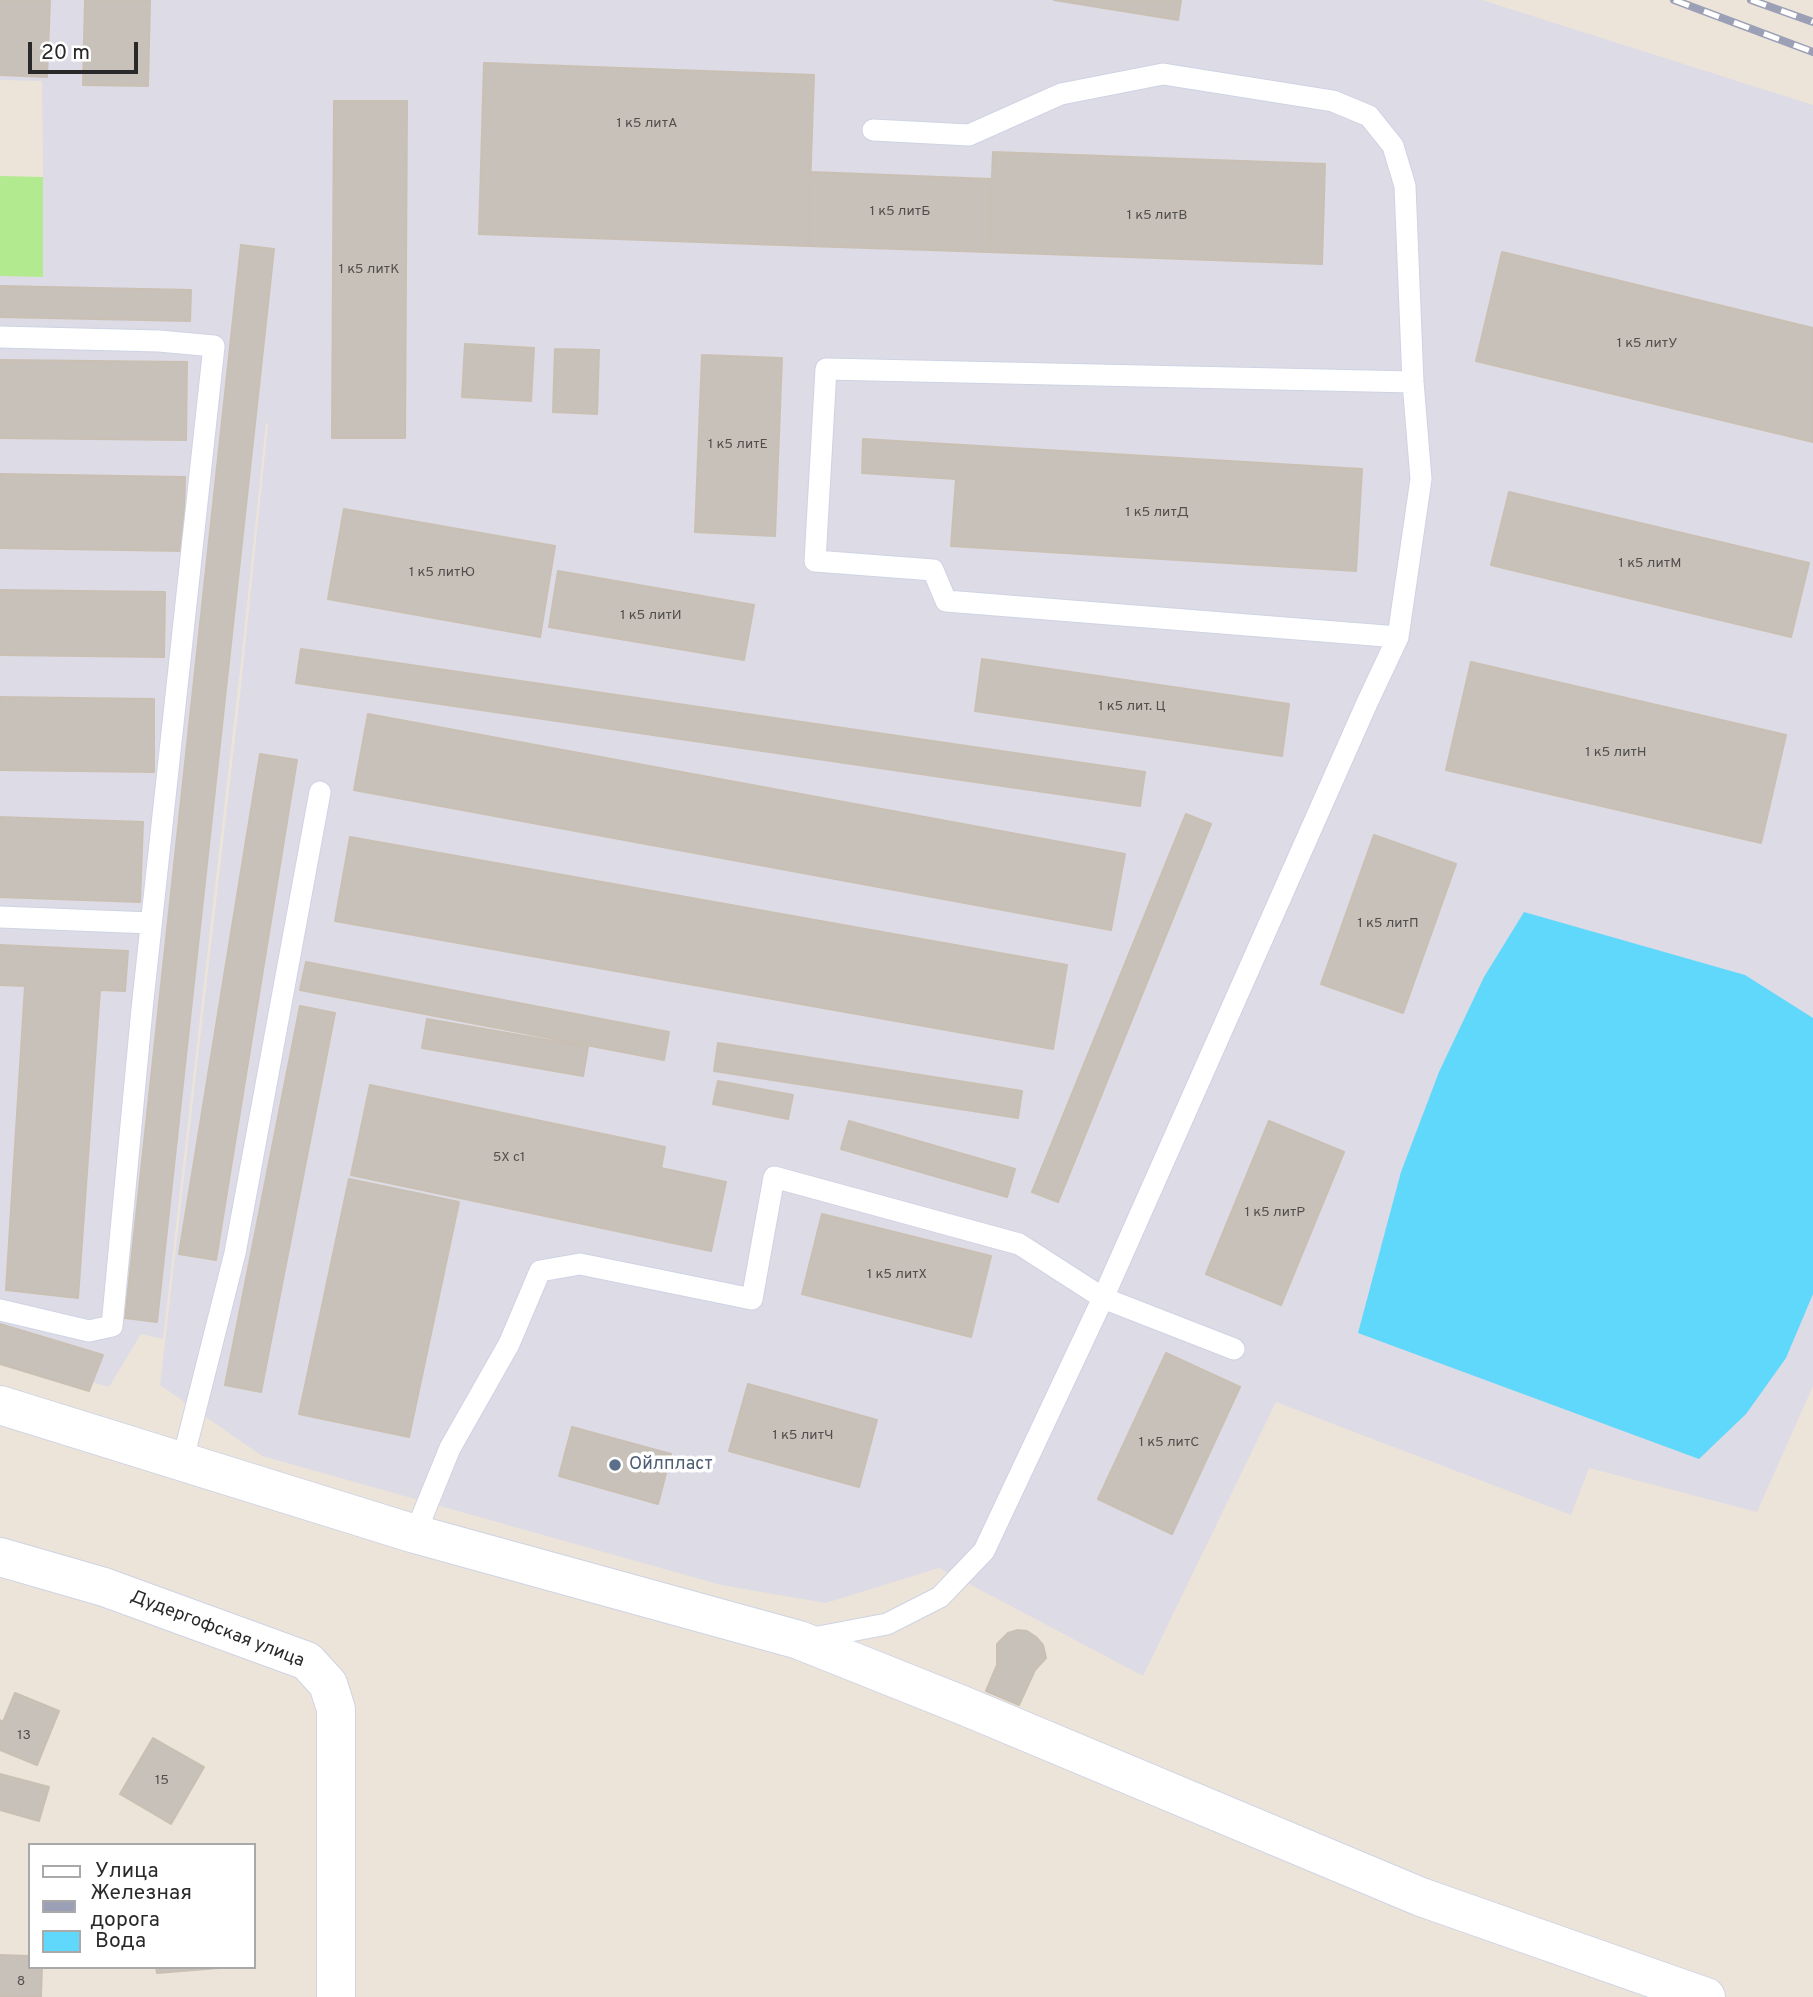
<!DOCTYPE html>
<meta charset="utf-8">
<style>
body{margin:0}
#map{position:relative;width:1813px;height:1997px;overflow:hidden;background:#ede4d9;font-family:Overpass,sans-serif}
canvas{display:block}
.legend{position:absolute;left:28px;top:1843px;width:228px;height:126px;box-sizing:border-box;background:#fff;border:2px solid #a9a9a9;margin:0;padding:9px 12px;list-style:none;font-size:21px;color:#292929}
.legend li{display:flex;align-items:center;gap:14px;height:35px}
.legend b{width:35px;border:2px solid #a9a9a9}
.scale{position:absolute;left:28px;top:42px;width:110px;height:32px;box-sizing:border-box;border:4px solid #292929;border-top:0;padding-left:9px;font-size:21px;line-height:24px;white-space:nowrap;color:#292929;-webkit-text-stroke:5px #fff;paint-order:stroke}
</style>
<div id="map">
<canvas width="1813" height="1997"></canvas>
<ul class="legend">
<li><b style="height:9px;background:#fff"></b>Улица</li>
<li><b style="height:9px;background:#9ca0b6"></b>Железная дорога</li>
<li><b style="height:19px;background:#60d8fb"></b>Вода</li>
</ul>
<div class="scale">20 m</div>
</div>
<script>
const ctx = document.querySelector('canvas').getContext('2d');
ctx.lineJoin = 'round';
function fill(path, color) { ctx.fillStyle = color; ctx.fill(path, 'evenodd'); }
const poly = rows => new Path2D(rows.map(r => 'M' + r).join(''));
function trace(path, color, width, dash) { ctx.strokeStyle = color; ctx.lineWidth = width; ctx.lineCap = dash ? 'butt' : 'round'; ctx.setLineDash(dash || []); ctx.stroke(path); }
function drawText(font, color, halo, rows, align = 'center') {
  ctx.font = font + ' Overpass,sans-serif'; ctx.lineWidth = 7; ctx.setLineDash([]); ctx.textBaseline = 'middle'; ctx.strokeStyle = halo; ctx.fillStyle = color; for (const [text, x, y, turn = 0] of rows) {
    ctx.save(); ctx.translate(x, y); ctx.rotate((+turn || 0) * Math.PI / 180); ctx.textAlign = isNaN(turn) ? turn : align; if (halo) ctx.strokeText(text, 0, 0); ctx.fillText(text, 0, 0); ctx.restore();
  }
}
fill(poly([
 [0,0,1482,0,1813,105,1813,1386,1757,1512,1589,1468,1571,1515,1276,1402,1143,1676,939,1568,826,1603,721,1585,262,1456,160,1385,241,686,268,424,266,423,241,662,163,1339,141,1334,109,1387,0,1355,0,276,42,277,43,177,42,81,0,80]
]), '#dddbe5');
fill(poly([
 [0,176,43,177,43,277,0,276]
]), '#b2ea8f');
fill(poly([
 [1524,912,1745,975,1813,1018,1813,1294,1786,1358,1746,1414,1699,1459,1358,1333,1401,1172,1439,1072,1484,977]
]), '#60d8fb');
const building = poly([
 [0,0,50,0,47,77,0,75,0,0],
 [85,0,150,0,148,86,83,85,85,0],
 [1054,0,1181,0,1178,20,1054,0],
 [484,63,814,75,808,246,479,234,484,63],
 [334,101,407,101,405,438,332,438,334,101],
 [993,152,1325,164,1322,264,989,252,993,152],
 [811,172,992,179,989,252,808,246,811,172],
 [241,245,274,249,157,1322,125,1318,241,245],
 [1502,252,1813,328,1813,442,1476,361,1502,252],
 [0,286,191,290,190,321,0,317,0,286],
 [465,344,534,348,531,401,462,397,465,344],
 [555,349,599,350,597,414,553,412,555,349],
 [702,355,782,358,775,536,695,532,702,355],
 [0,360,187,362,186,440,0,438,0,360],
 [863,439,1362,469,1356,571,951,546,956,479,862,473,863,439],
 [0,474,185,477,183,551,0,548,0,474],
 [1509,492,1809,563,1791,637,1491,565,1509,492],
 [344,509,555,546,540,637,328,599,344,509],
 [558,571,754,605,744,660,549,627,558,571],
 [0,590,165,592,164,657,0,655,0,590],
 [301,649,1145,772,1140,806,296,683,301,649],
 [982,659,1289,704,1282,756,975,711,982,659],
 [1471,662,1786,735,1761,843,1446,770,1471,662],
 [0,697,154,699,154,772,0,770,0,697],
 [368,714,1125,854,1111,930,354,790,368,714],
 [260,754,297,760,216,1260,179,1254,260,754],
 [1186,814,1211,824,1058,1202,1032,1192,1186,814],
 [0,817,143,822,140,902,0,897,0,817],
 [1374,835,1456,864,1403,1013,1321,984,1374,835],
 [350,837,1067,965,1053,1049,335,921,350,837],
 [0,945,128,951,125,991,100,990,78,1298,6,1290,25,986,0,985,0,945],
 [306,962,669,1032,664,1060,300,990,306,962],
 [300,1006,335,1013,261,1392,225,1385,300,1006],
 [427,1019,588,1047,583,1076,422,1048,427,1019],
 [718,1043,1022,1091,1018,1118,714,1071,718,1043],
 [718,1081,793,1095,788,1119,713,1104,718,1081],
 [370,1085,665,1147,661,1168,726,1182,711,1251,351,1175,370,1085],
 [849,1121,1015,1169,1007,1197,841,1149,849,1121],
 [1269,1121,1344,1152,1281,1305,1206,1274,1269,1121],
 [349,1179,459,1202,409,1437,299,1414,349,1179],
 [822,1214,991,1256,971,1337,802,1294,822,1214],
 [0,1324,103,1355,89,1391,0,1364,0,1324],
 [1166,1353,1240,1387,1172,1534,1098,1499,1166,1353],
 [748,1384,877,1420,859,1487,729,1451,748,1384],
 [572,1427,671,1454,658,1504,559,1476,572,1427],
 [1018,1630,1027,1631,1036,1637,1043,1645,1046,1658,1035,1670,1019,1705,986,1691,997,1665,997,1644,1008,1633,1018,1630],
 [15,1693,59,1711,37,1765,0,1750,0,1720,3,1722,15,1693],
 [153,1738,204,1767,171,1824,120,1794,153,1738],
 [0,1774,49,1787,39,1821,0,1810,0,1774],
 [0,1955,30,1956,30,1967,42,1967,41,1997,0,1997,0,1955],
 [156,1967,219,1967,219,1968,157,1973,156,1967]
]);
fill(building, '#c8c1b9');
trace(building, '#c9c0b3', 2);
const service = poly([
 [0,337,159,341,214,346,142,1009,112,1326,89,1331,0,1310],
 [1398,637,946,601,933,570,815,561,826,369,1413,382],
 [0,917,151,923],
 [182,1463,235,1253,320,792],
 [415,1534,450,1448,509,1344,540,1271,580,1264,752,1299,774,1177,1019,1244,1103,1298,1234,1349],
 [808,1639,887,1624,940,1597,984,1551,1103,1298,1367,703,1398,637,1421,479,1413,382,1405,186,1393,146,1369,116,1333,101,1163,74,1061,94,969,135,873,130]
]);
const minor = poly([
 [0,1405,415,1534,799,1640,962,1705,1421,1897,1706,1997],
 [0,1557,104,1587,307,1661,328,1684,336,1709,336,1997]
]);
trace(service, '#ced3e4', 23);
trace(minor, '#ced3e4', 40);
trace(service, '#fff', 21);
trace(minor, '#fff', 38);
const rail = poly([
 [1674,0,1813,52],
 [1751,0,1813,22]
]);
trace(rail, '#9ca0b6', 8);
trace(rail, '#fff', 5, [16]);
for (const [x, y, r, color] of [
 [615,1465,7,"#5c6f8a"]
]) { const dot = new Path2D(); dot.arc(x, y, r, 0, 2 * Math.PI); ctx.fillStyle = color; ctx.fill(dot); trace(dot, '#fff', 2.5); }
drawText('14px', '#514f4d', null, [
 ["1 к5 литА",647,124],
 ["1 к5 литБ",900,212],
 ["1 к5 литВ",1157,216],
 ["1 к5 литК",369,270],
 ["1 к5 литУ",1647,344],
 ["1 к5 литЕ",738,445],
 ["1 к5 литД",1157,513],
 ["1 к5 литМ",1650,564],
 ["1 к5 литЮ",442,573],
 ["1 к5 литИ",651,616],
 ["1 к5 лит. Ц",1132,707],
 ["1 к5 литН",1616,753],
 ["1 к5 литП",1388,924],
 ["5Х с1",509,1158],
 ["1 к5 литР",1275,1213],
 ["1 к5 литХ",897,1275],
 ["1 к5 литЧ",803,1436],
 ["1 к5 литС",1169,1443],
 ["13",24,1736],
 ["15",162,1781],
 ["8",21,1982]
]);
drawText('18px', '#4e5e75', '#fff', [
 ["Ойлпласт",629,1465]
], 'left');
drawText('18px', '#292929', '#fff', [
 ["Дудергофская улица",217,1630,21]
]);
</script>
